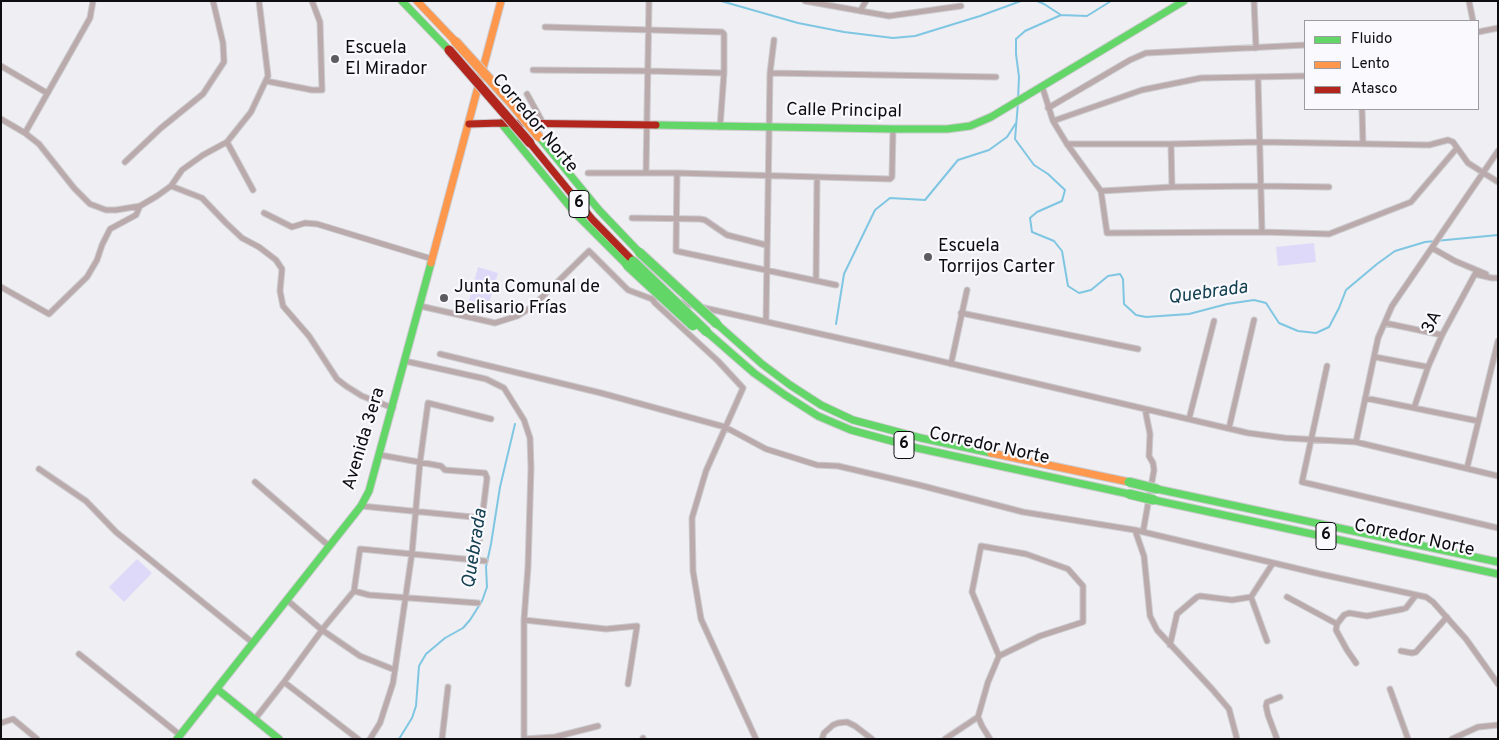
<!DOCTYPE html>
<meta charset="utf-8">
<style>
body{margin:0}
#map{position:relative;width:1499px;height:740px;overflow:hidden;background:#eeeef3;font-family:Overpass,sans-serif}
canvas{display:block}
.frame{position:absolute;inset:0;border:2px solid #0e0e11;pointer-events:none}
.legend{position:absolute;left:1304px;top:20px;width:175px;height:90px;box-sizing:border-box;background:#faf9fe;border:1px solid #9c9b9f;margin:0;padding:6px 9px;list-style:none;font-size:15px;color:#0e0e11}
.legend li{display:flex;align-items:center;gap:10px;height:25px}
.legend b{width:25px;border:1px solid #9c9b9f}
</style>
<div id="map">
<canvas width="1499" height="740"></canvas>
<div class="frame"></div>
<ul class="legend">
<li><b style="height:6px;background:#63d668"></b>Fluido</li>
<li><b style="height:6px;background:#ff974d"></b>Lento</li>
<li><b style="height:6px;background:#b3261e"></b>Atasco</li>
</ul>
</div>
<script>
const ctx = document.querySelector('canvas').getContext('2d');
ctx.lineJoin = 'round';
function fill(path, color) { ctx.fillStyle = color; ctx.fill(path, 'evenodd'); }
const poly = rows => new Path2D(rows.map(r => 'M' + r).join(''));
function trace(path, color, width, dash) { ctx.strokeStyle = color; ctx.lineWidth = width; ctx.lineCap = dash ? 'butt' : 'round'; ctx.setLineDash(dash || []); ctx.stroke(path); }
function drawText(font, color, halo, rows, align = 'center') {
  ctx.font = font + ' Overpass,sans-serif'; ctx.lineWidth = 4.5; ctx.setLineDash([]); ctx.textBaseline = 'middle'; ctx.strokeStyle = halo; ctx.fillStyle = color; for (const [text, x, y, turn = 0] of rows) {
    ctx.save(); ctx.translate(x, y); ctx.rotate((+turn || 0) * Math.PI / 180); ctx.textAlign = isNaN(turn) ? turn : align; if (halo) ctx.strokeText(text, 0, 0); ctx.fillText(text, 0, 0); ctx.restore();
  }
}
fill(poly([
 [1314,243,1316,262,1278,266,1276,247],
 [478,267,498,273,487,310,468,305],
 [137,559,152,573,124,602,109,587]
]), '#ded9f9');
trace(poly([
 [721,1,798,23,844,32,893,38,915,36,980,16,1021,1],
 [1037,1,1044,4,1061,15,1087,16,1111,1],
 [1018,99,1019,77,1016,54,1016,39,1025,31,1061,15],
 [1018,103,1015,139,1034,165,1048,174,1065,190,1062,201,1037,212,1030,218,1032,232,1054,241,1062,251,1068,286,1079,293,1091,290,1108,276,1120,274,1123,279,1124,304,1136,315,1146,317,1189,314,1227,304,1254,300,1266,303,1279,323,1298,331,1316,333,1329,327,1339,308,1346,290,1377,264,1395,251,1425,242,1498,235],
 [836,324,844,274,875,210,890,198,925,200,958,160,989,150,1007,137,1016,123],
 [399,739,412,718,416,706,419,666,426,654,445,638,463,628,470,620,482,601,487,587,486,567,491,544,500,487,515,424]
]), '#7fc6e2', 2);
const street = poly([
 [805,1,889,16,961,6],
 [1254,1,1256,48],
 [1469,1,1473,21],
 [860,11,866,1],
 [545,27,722,32,724,34,724,73,720,127],
 [1478,32,1498,28],
 [1,66,47,93],
 [533,70,648,71,724,73],
 [770,73,996,77],
 [1258,78,1262,232],
 [266,81,312,90,322,90,320,22,312,1],
 [1042,86,1053,121,1067,144,1101,191,1107,233,1262,232,1329,234,1411,202,1457,148],
 [527,94,543,123],
 [1048,108,1130,60,1146,53,1305,45],
 [1362,109,1363,144],
 [1,119,25,133,39,144,74,188,90,204,106,210,116,210,140,206,157,196,171,186,182,170,203,155,227,142,251,112,268,76,259,1],
 [1053,121,1142,90,1201,78,1305,76],
 [25,133,90,18,93,1],
 [227,142,253,190],
 [1067,144,1171,144,1260,142,1429,145,1448,140,1453,142,1468,163,1498,182],
 [1171,144,1172,187],
 [125,162,161,128,203,94,224,62,223,43,213,1],
 [588,173,677,173,890,179,892,177,893,129],
 [646,173,649,1],
 [677,173,676,251,836,285],
 [171,186,202,198,226,223,242,238,259,247,276,260,282,269,280,291,283,306,309,336,337,379,346,386,362,396,393,408],
 [1101,191,1172,187,1260,186,1329,187],
 [264,213,292,227,305,223,317,224,432,259],
 [632,218,700,219,705,220,727,235,766,245],
 [1432,248,1455,261,1486,274],
 [816,281,817,177],
 [1,287,49,314,87,277,97,260,102,245,110,229,136,215,140,206],
 [652,299,655,303,718,361,743,388,706,471,692,518,693,571,701,619,756,739],
 [678,302,910,354,1248,433,1285,438,1356,442,1498,476],
 [420,306,495,323,517,316,532,307,589,251,628,290,652,299,654,297,660,298],
 [961,313,1138,349],
 [766,321,770,73,774,40],
 [1385,323,1442,335],
 [440,354,601,393,725,427,766,449,817,465,838,466,919,485,1023,512,1135,530,1320,574,1426,597,1433,602,1466,639,1498,684],
 [1375,357,1428,367],
 [405,361,486,379,504,388,524,420,530,438,531,468,528,567,524,620,524,739],
 [951,364,967,290],
 [1327,366,1302,482,1498,528],
 [1365,398,1478,421],
 [1414,408,1428,367,1442,335,1475,274,1492,278,1497,278],
 [1189,419,1214,321],
 [1229,428,1254,320],
 [1356,442,1378,338,1392,306,1498,151],
 [380,455,441,466,445,470,485,473,487,478,477,560],
 [1467,468,1498,341],
 [39,469,86,501,116,532,253,643],
 [255,482,329,546],
 [361,506,483,518],
 [1135,530,1144,556,1150,616,1157,630,1212,689,1229,709,1237,739],
 [1143,532,1154,470,1153,463,1149,456,1150,434,1145,409],
 [354,591,369,595,478,603],
 [1287,597,1337,624],
 [287,600,322,630,360,656,395,670],
 [524,620,606,629,637,626,628,684],
 [1267,641,1251,597,1273,563],
 [1170,645,1177,614,1197,597,1200,596,1232,600,1251,597],
 [1401,651,1412,653,1416,652,1447,617],
 [79,654,180,735],
 [1356,663,1347,650,1336,630,1337,624,1344,615,1349,613,1367,616,1403,609,1406,608,1416,595],
 [284,682,358,739],
 [1390,689,1408,739],
 [978,717,982,726,990,739],
 [255,719,284,682,325,626,354,591,360,549,485,561],
 [1,723,13,719,37,739],
 [643,738,643,739],
 [370,739,380,723,393,683,412,553,420,462,428,403,491,419],
 [442,739,448,687],
 [524,739,555,737,598,726],
 [822,739,824,733,833,725,838,723,847,722,855,726,872,739],
 [945,739,978,717,988,682,999,656,1040,636,1083,622,1083,586,1068,569,1026,554,981,546,972,592,999,656],
 [1277,739,1268,715,1266,706,1267,702,1270,701,1280,697],
 [1452,739,1478,727,1498,725]
]);
const fast = poly([
 [402,1,449,50],
 [501,123,575,213,627,265],
 [656,125,893,129,947,129,970,126,991,117,1184,1],
 [539,137,599,210,639,252],
 [717,324,762,364,790,385,821,405,853,420,921,438,991,453],
 [707,332,754,373,785,395,818,416,851,430,917,448,1129,494],
 [1157,489,1498,562],
 [1154,500,1498,574],
 [217,689,279,739],
 [177,739,361,506,369,491,431,263]
]);
const slow = poly([
 [417,1,455,41],
 [431,263,501,1],
 [991,453,1129,482]
]);
const jam = poly([
 [469,124,501,123,656,125],
 [530,143,592,219,633,261]
]);
trace(street, '#cbcbce', 7);
trace(fast, '#cbcbce', 9);
trace(slow, '#cbcbce', 9);
trace(jam, '#cbcbce', 9);
trace(street, '#baaaac', 5);
trace(fast, '#63d668', 7);
trace(slow, '#ff974d', 7);
trace(jam, '#b3261e', 7);
const fastBridge = poly([
 [639,252,717,324],
 [633,261,707,332],
 [627,265,693,326],
 [1129,482,1157,489],
 [1129,494,1154,500]
]);
const slowBridge = poly([
 [455,41,512,104,539,137]
]);
const jamBridge = poly([
 [449,50,530,143]
]);
trace(fastBridge, '#cbcbce', 11, []);
trace(slowBridge, '#cbcbce', 11, []);
trace(jamBridge, '#cbcbce', 11, []);
trace(fastBridge, '#63d668', 9);
trace(slowBridge, '#ff974d', 9);
trace(jamBridge, '#b3261e', 9);
for (const [x, y, r, color] of [
 [335,59,5,"#5c5c60"],
 [928,257,5,"#5c5c60"],
 [444,298,5,"#5c5c60"]
]) { const dot = new Path2D(); dot.arc(x, y, r, 0, 2 * Math.PI); ctx.fillStyle = color; ctx.fill(dot); trace(dot, '#faf9fe', 2); }
for (const [x, y, w] of [
 [579,204,20],
 [904,445,20],
 [1326,536,20]
]) { const box = new Path2D(); box.roundRect(x - w / 2, y - 13.5, w, 27, 4); ctx.fillStyle = '#faf9fe'; ctx.fill(box); trace(box, '#0e0e11', 1); }
drawText('bold 16px', '#0e0e11', null, [
 ["6",579,204],
 ["6",904,445],
 ["6",1326,536]
]);
drawText('18px', '#0e0e11', '#faf9fe', [
 ["Escuela",345,49],
 ["El Mirador",345,70],
 ["Escuela",938,247],
 ["Torrijos Carter",938,268],
 ["Junta Comunal de",454,288],
 ["Belisario Frías",454,309]
], 'left');
drawText('18px', '#0e0e11', '#faf9fe', [
 ["Calle Principal",844,112,1],
 ["Corredor Norte",534,124,50],
 ["3A",1433,323,-63],
 ["Avenida 3era",365,439,-73],
 ["Corredor Norte",989,447,12],
 ["Corredor Norte",1414,539,12]
]);
drawText('italic 19px', '#144150', '#faf9fe', [
 ["Quebrada",1208,294,-8],
 ["Quebrada",476,549,-81]
]);
</script>
